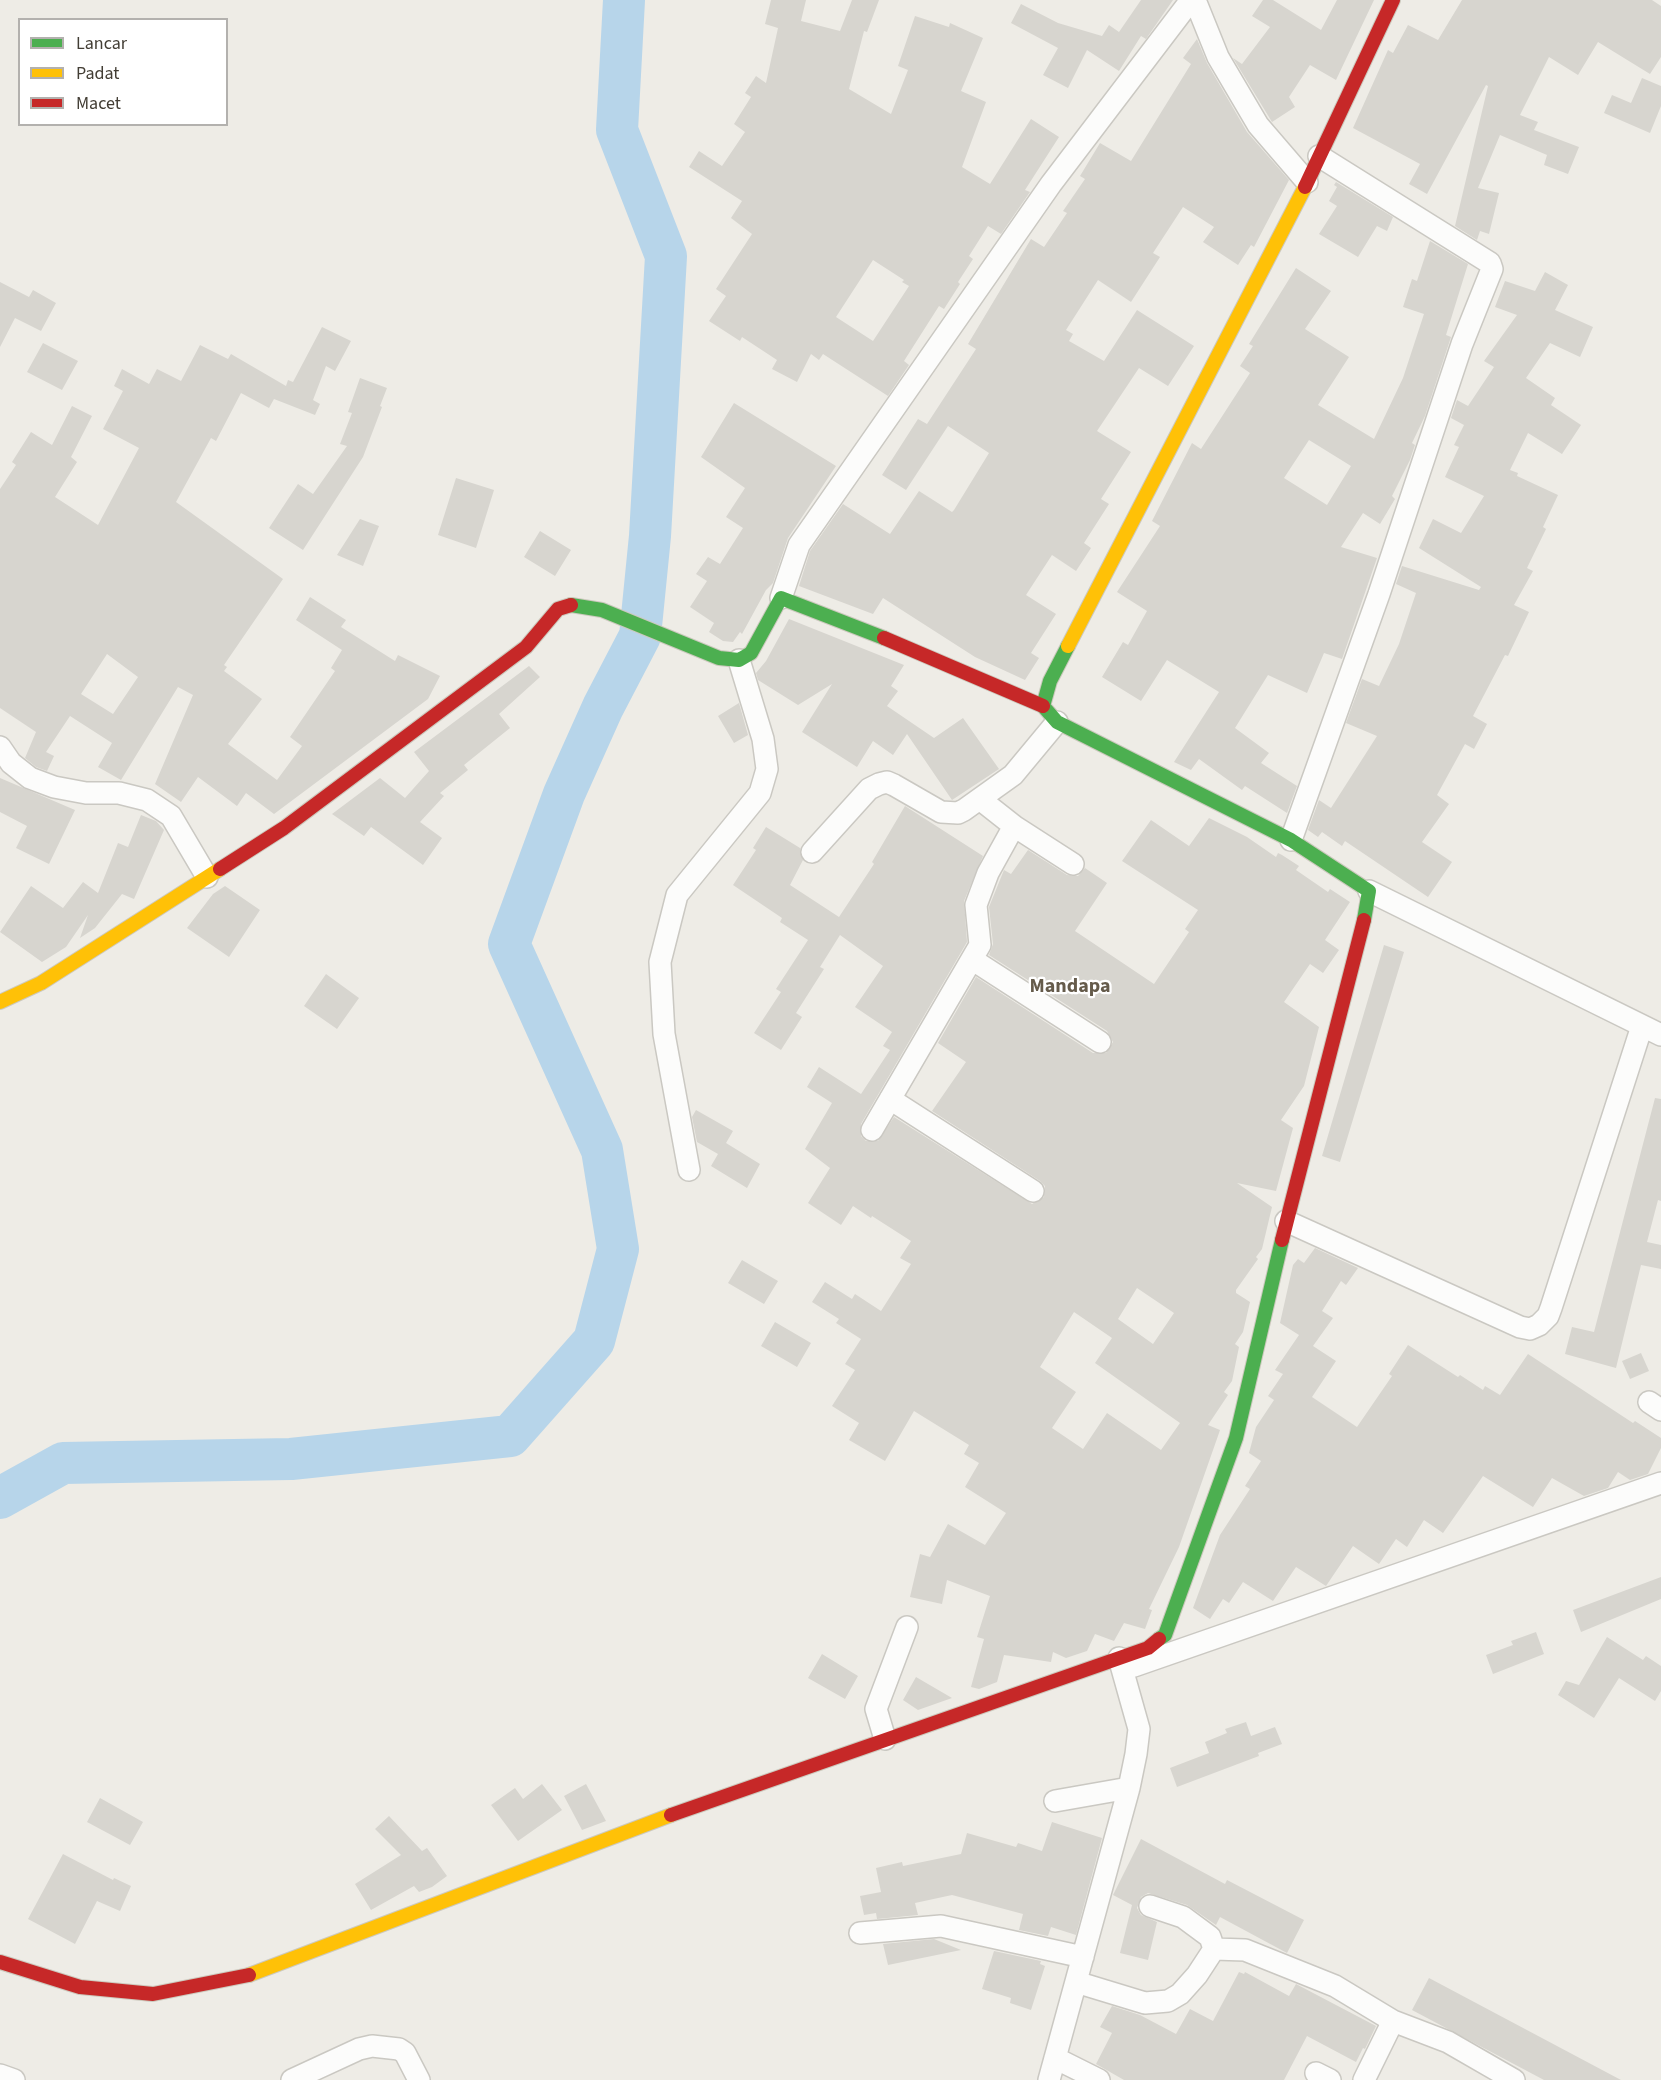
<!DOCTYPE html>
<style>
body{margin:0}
#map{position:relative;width:1661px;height:2080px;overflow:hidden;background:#eeece6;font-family:"Source Sans 3",sans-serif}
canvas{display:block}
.legend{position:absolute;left:18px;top:18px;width:210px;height:108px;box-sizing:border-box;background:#fff;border:2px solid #b3b1ae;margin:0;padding:8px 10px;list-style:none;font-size:18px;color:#423d34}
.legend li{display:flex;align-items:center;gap:12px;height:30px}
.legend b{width:30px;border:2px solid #b3b1ae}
</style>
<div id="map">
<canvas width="1661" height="2080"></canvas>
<ul class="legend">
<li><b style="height:8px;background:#4caf50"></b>Lancar</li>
<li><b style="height:8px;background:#ffc107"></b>Padat</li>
<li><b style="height:8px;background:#c62828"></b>Macet</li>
</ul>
</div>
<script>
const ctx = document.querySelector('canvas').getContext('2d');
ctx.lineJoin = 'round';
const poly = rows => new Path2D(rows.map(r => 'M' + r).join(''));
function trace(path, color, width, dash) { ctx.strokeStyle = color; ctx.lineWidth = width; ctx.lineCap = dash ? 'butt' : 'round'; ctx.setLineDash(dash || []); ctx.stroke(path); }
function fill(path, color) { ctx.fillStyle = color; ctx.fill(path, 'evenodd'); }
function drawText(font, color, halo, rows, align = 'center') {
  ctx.font = font + ' "Source Sans 3",sans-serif'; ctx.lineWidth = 4.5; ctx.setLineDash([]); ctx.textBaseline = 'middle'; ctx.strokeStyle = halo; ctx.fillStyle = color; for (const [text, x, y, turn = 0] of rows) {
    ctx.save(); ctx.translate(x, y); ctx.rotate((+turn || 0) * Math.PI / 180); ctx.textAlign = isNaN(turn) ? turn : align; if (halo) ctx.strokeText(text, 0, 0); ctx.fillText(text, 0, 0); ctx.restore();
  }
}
trace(poly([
 [0,1498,63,1463,291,1459,510,1436,594,1341,618,1249,602,1150,509,944,564,794,603,707,640,636,650,536,666,256,617,130,624,0]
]), '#b7d5ea', 42);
fill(poly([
 [771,0,806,0,801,21,840,31,852,0,879,0,867,32,864,31,849,89,891,114,908,70,898,66,915,16,949,27,950,23,983,38,961,91,986,102,962,167,990,184,1031,119,1059,137,1025,190,1030,192,1001,234,988,226,969,256,973,259,958,282,960,284,944,309,939,306,904,361,909,365,888,396,823,354,819,360,811,354,797,382,772,369,777,360,742,337,740,341,709,321,726,296,716,289,752,234,731,218,742,201,689,167,699,151,722,166,745,132,734,124,751,97,745,93,756,76,766,83,778,28,765,24],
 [873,260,904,280,902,282,909,286,873,341,836,317],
 [1141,0,1173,0,1146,39,1141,36,1119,71,1087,50,1068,88,1043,75,1058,48,1011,23,1021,4,1058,23,1102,36,1109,25,1119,32],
 [1263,0,1273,0,1321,30,1337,0,1374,0,1336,80,1310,65,1289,97,1295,107,1272,122,1233,58,1242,64,1270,27,1252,16],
 [1462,0,1652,0,1661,6,1661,57,1650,74,1598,42,1578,75,1549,57,1520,115,1538,122,1534,130,1579,147,1568,174,1544,165,1547,155,1500,135,1478,188,1499,193,1489,234,1480,231,1477,240,1455,226,1488,86,1486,85,1427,194,1409,184,1420,164,1353,128,1388,50,1393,53,1408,25,1438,40],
 [1197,39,1207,63,1247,132,1289,180,1254,247,1251,245,1238,265,1203,242,1214,227,1183,207,1153,253,1160,257,1131,302,1098,280,1066,330,1073,334,1069,341,1104,361,1137,310,1194,346,1168,386,1139,368,1097,431,1131,452,1101,499,1109,504,1084,543,1091,548,1076,571,1052,555,1026,595,1056,614,1031,653,1039,658,1025,680,975,657,883,598,873,614,799,586,810,551,843,504,890,534,919,491,952,512,954,510,989,453,948,426,906,490,882,475,918,419,927,424,976,349,968,344,1031,239,1044,247,1067,213,1063,211,1085,179,1080,176,1100,143,1131,161,1191,64,1183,58],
 [1642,78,1661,86,1661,106,1650,133,1604,113,1612,95,1631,103],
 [1336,182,1393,217,1387,231,1377,226,1358,257,1319,234,1337,206,1329,201,1337,187,1334,185],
 [1430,241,1468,264,1446,335,1451,337,1425,416,1412,443,1415,445,1410,460,1392,496,1395,499,1380,524,1363,513,1341,547,1377,558,1342,659,1324,653,1307,693,1268,675,1235,728,1269,753,1261,763,1297,786,1287,813,1245,786,1242,790,1199,759,1191,770,1174,762,1219,692,1167,660,1141,701,1102,677,1123,642,1128,645,1147,611,1117,592,1160,526,1152,521,1192,443,1201,449,1250,373,1240,366,1253,346,1249,344,1296,268,1331,291,1305,329,1349,357,1318,405,1374,439,1403,378,1424,314,1403,307,1412,279,1417,281],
 [1309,440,1351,466,1327,505,1284,478],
 [1545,272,1568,285,1555,310,1593,327,1580,357,1550,343,1526,378,1555,398,1551,405,1581,425,1562,454,1528,433,1510,470,1518,473,1517,476,1558,495,1543,527,1546,529,1527,568,1533,571,1514,605,1529,612,1508,656,1505,655,1473,716,1487,724,1474,749,1465,744,1437,795,1449,804,1422,842,1452,862,1428,897,1345,841,1342,846,1322,832,1318,837,1308,830,1319,800,1331,808,1377,736,1346,723,1362,679,1379,686,1399,644,1416,593,1396,584,1402,566,1479,590,1481,587,1419,548,1433,519,1461,533,1484,496,1445,477,1459,447,1454,445,1464,425,1451,418,1457,400,1468,406,1494,367,1484,361,1517,315,1495,307,1505,281,1535,291],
 [0,282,29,297,33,290,56,303,41,331,15,318,0,347],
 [322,327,351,341,335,371,326,366,313,400,320,404,315,415,274,399,269,408,241,393,216,441,211,438,176,502,283,579,224,665,227,667,224,671,262,699,228,744,277,780,302,746,290,737,335,671,331,668,342,650,296,620,310,597,346,620,341,627,395,661,398,655,440,676,428,699,274,814,246,793,237,806,198,777,181,802,155,784,193,695,178,687,121,780,98,767,112,743,70,716,46,752,54,756,47,771,36,767,25,758,36,732,0,708,0,489,16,465,12,462,31,432,52,445,72,406,92,416,71,457,77,462,55,497,98,525,139,448,103,429,123,391,114,386,122,369,149,384,157,369,181,381,200,345,228,359,231,354,286,386,288,380,293,382],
 [107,654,138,677,113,714,81,694],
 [43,343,78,361,62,390,27,372],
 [360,378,387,388,380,406,382,407,363,457,303,550,269,528,298,484,313,494,347,446,340,444,352,413,348,412],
 [734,403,836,466,788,538,773,583,766,590,742,634,740,632,733,642,723,641,709,632,714,623,690,607,707,581,696,574,708,557,720,564,743,528,726,517,745,488,701,457],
 [456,478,494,490,476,548,438,535],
 [360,519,379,526,363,566,337,555],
 [540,531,571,550,555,576,524,557],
 [789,619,904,665,891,686,898,691,887,706,934,738,963,718,999,769,952,800,907,734,893,755,873,741,857,767,802,732,832,684,798,705,758,680,756,673,766,661],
 [529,666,540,677,499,714,510,728,464,765,468,770,440,793,444,796,420,822,442,838,423,865,371,827,364,836,332,814,380,778,405,798,429,771,414,752],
 [739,703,748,735,734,743,718,716],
 [0,778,75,810,49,864,16,848,27,826,0,812],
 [905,806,983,856,964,901,967,942,861,1124,861,1136,866,1141,878,1141,894,1117,1032,1204,1044,1197,1045,1186,1040,1181,932,1111,966,1062,938,1043,976,977,1093,1053,1106,1053,1113,1042,1107,1031,989,955,993,944,989,907,1004,870,1011,874,1028,850,1067,875,1078,876,1085,868,1107,883,1075,931,1154,984,1189,932,1185,929,1198,910,1122,861,1151,820,1189,846,1209,818,1247,837,1276,857,1278,853,1282,855,1299,866,1296,870,1328,892,1330,889,1350,902,1325,940,1339,950,1323,973,1310,964,1284,1002,1319,1027,1304,1086,1281,1120,1293,1128,1276,1191,1237,1183,1272,1207,1262,1249,1256,1257,1258,1259,1236,1290,1236,1293,1250,1302,1243,1332,1235,1344,1239,1347,1232,1381,1224,1392,1228,1395,1208,1425,1220,1430,1219,1433,1179,1547,1149,1609,1152,1610,1145,1629,1124,1623,1114,1641,1095,1634,1087,1651,1066,1658,1053,1652,1051,1662,1004,1655,997,1682,979,1689,971,1687,984,1639,977,1637,990,1596,947,1580,942,1604,910,1597,920,1554,930,1557,948,1524,985,1545,1006,1513,965,1487,979,1463,964,1454,969,1445,914,1411,885,1461,849,1440,859,1423,832,1406,855,1370,845,1364,861,1339,836,1323,839,1319,812,1302,825,1282,852,1299,855,1294,881,1311,911,1264,900,1258,911,1241,872,1216,871,1218,853,1206,841,1225,808,1203,830,1168,805,1149,832,1103,807,1087,819,1067,861,1094,890,1050,883,1046,892,1032,855,1007,883,966,840,935,820,967,824,969,796,1013,802,1017,781,1050,754,1033,781,992,776,989,808,940,780,922,782,918,733,885,756,850,753,848,766,827,800,848,803,860,790,885,839,917,874,864,872,862],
 [1137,1288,1174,1313,1153,1344,1118,1319],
 [1074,1312,1112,1338,1095,1363,1180,1423,1161,1450,1107,1413,1083,1449,1052,1428,1076,1392,1040,1367],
 [141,815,156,821,164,830,134,899,122,894,95,928,80,938,88,915,66,947,42,962,0,932,31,886,63,908,83,882,98,893,118,843,128,847],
 [225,886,260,910,229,957,187,928,213,894],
 [1384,945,1404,952,1340,1162,1322,1156],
 [326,974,359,998,337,1029,304,1006],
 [1655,1098,1661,1099,1661,1201,1658,1200,1647,1242,1661,1245,1661,1269,1641,1265,1616,1368,1565,1354,1572,1327,1594,1332],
 [696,1110,733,1131,726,1143,760,1164,747,1188,711,1166,718,1154,697,1142,692,1117],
 [1315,1248,1358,1268,1346,1285,1341,1281,1322,1311,1333,1318,1313,1346,1336,1361,1312,1397,1357,1427,1392,1376,1389,1374,1408,1345,1458,1377,1460,1375,1483,1390,1485,1386,1500,1395,1528,1354,1633,1423,1635,1421,1661,1438,1661,1448,1648,1474,1630,1480,1618,1472,1608,1488,1584,1496,1552,1478,1533,1507,1483,1476,1443,1533,1424,1520,1407,1547,1396,1539,1379,1564,1353,1546,1326,1586,1296,1567,1273,1601,1243,1582,1229,1603,1223,1599,1210,1619,1193,1608,1220,1535,1250,1489,1245,1486,1261,1461,1249,1453,1256,1427,1274,1400,1268,1396,1283,1374,1275,1370,1299,1335,1280,1323,1293,1265,1298,1259,1304,1263],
 [742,1260,778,1281,764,1304,728,1283],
 [775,1322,811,1343,797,1367,761,1346],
 [1641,1353,1649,1371,1630,1379,1622,1361],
 [1661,1577,1661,1599,1581,1632,1573,1610],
 [1536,1632,1544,1654,1493,1674,1486,1655,1513,1645,1511,1641],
 [1607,1637,1643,1660,1646,1656,1661,1666,1661,1691,1655,1701,1619,1678,1594,1718,1558,1695,1566,1681,1579,1685],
 [822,1654,858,1676,845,1699,808,1678],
 [916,1677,952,1698,918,1710,903,1700],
 [1246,1722,1251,1736,1275,1727,1282,1744,1258,1753,1259,1756,1177,1787,1170,1768,1209,1753,1205,1742,1227,1733,1225,1729],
 [542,1784,562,1810,518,1841,491,1805,515,1788,523,1799],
 [586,1784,606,1821,582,1830,564,1796],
 [100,1798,143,1822,130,1845,87,1822],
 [389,1816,422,1851,427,1848,447,1876,432,1887,419,1892,414,1886,371,1910,355,1884,401,1855,375,1829],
 [1052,1822,1102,1838,1076,1935,1051,1927,1048,1936,1019,1930,1023,1914,952,1895,915,1903,918,1915,877,1919,876,1913,864,1915,860,1896,881,1892,876,1868,902,1862,903,1866,961,1854,967,1833,1016,1847,1018,1843,1042,1851],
 [1141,1839,1225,1884,1227,1880,1304,1920,1287,1953,1220,1917,1216,1925,1187,1905,1148,1893,1141,1897,1137,1908,1141,1915,1157,1922,1148,1960,1120,1953,1132,1905,1113,1895],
 [63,1854,113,1880,114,1878,131,1886,120,1911,97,1901,75,1944,28,1919],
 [934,1939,961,1950,888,1965,883,1944],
 [994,1951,1041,1961,1040,1964,1045,1966,1031,2010,1010,2003,1011,1998,982,1989],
 [1239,1972,1244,1974,1245,1972,1289,1996,1296,1984,1376,2026,1365,2049,1363,2048,1356,2062,1307,2036,1284,2080,1124,2080,1096,2064,1112,2033,1100,2027,1112,2006,1140,2015,1176,2034,1190,2009,1213,2021],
 [1429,1978,1621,2080,1544,2080,1412,2010]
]), '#d7d5cf');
const street = poly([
 [1195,0,1218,57,1258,125,1307,182],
 [781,598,799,545,1051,184,1191,0],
 [0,747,11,763,30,778,54,787,86,793,119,793,147,800,171,816,207,877],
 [1014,826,1073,864],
 [1291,840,1379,594,1462,344,1492,269,1490,263,1319,156],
 [812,852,869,789,879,784,887,782,894,785,941,812,958,813,964,810,1013,775,1057,722],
 [1369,891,1661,1035],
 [973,960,1100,1042],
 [890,1099,1033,1191],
 [872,1130,980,945,976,905,988,873,1014,826,981,800],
 [689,1170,664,1034,660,962,677,895,760,793,767,769,763,739,739,660],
 [1286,1221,1520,1327,1530,1329,1539,1325,1548,1316,1551,1308,1642,1026],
 [1649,1402,1661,1410],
 [1134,1666,1661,1483],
 [885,1739,876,1709,907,1627],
 [1055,1801,1129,1788],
 [1150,1906,1183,1917,1210,1937,1214,1949],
 [860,1933,941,1926,1083,1957],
 [1076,1982,1145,2003,1168,2001,1180,1994,1197,1975,1214,1949,1245,1950,1335,1986,1393,2021,1448,2042,1514,2080],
 [1055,2058,1099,2080],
 [1316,2073,1330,2080],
 [0,2075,14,2080],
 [292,2080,359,2049,372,2046,399,2049,405,2053,419,2080],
 [1049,2080,1129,1788,1136,1754,1139,1729,1119,1658],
 [1364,2080,1393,2021]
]);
const fast = poly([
 [571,605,602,610,719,658,739,660,751,653,781,598,884,638],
 [1068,646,1050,681,1043,706,1057,722,1291,840,1369,891,1364,920],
 [1159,1639,1165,1635,1236,1438,1282,1240]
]);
const slow = poly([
 [1068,646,1305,187],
 [0,1002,41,983,220,869],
 [249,1975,671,1815]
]);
const jam = poly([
 [1305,187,1393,0],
 [884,638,1043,706],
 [220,869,284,828,526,647,558,609,571,605],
 [1282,1240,1364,920],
 [671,1815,1148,1648,1159,1639],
 [0,1962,80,1987,153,1994,249,1975]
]);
trace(street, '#cac8c2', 24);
trace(fast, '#ccc9bd', 16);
trace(slow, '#ccc9bd', 16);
trace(jam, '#ccc9bd', 16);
trace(street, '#fcfcfb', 21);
trace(fast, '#4caf50', 14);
trace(slow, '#ffc107', 14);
trace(jam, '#c62828', 14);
drawText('bold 20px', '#655b4b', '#fff', [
 ["Mandapa",1070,988]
]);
</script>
